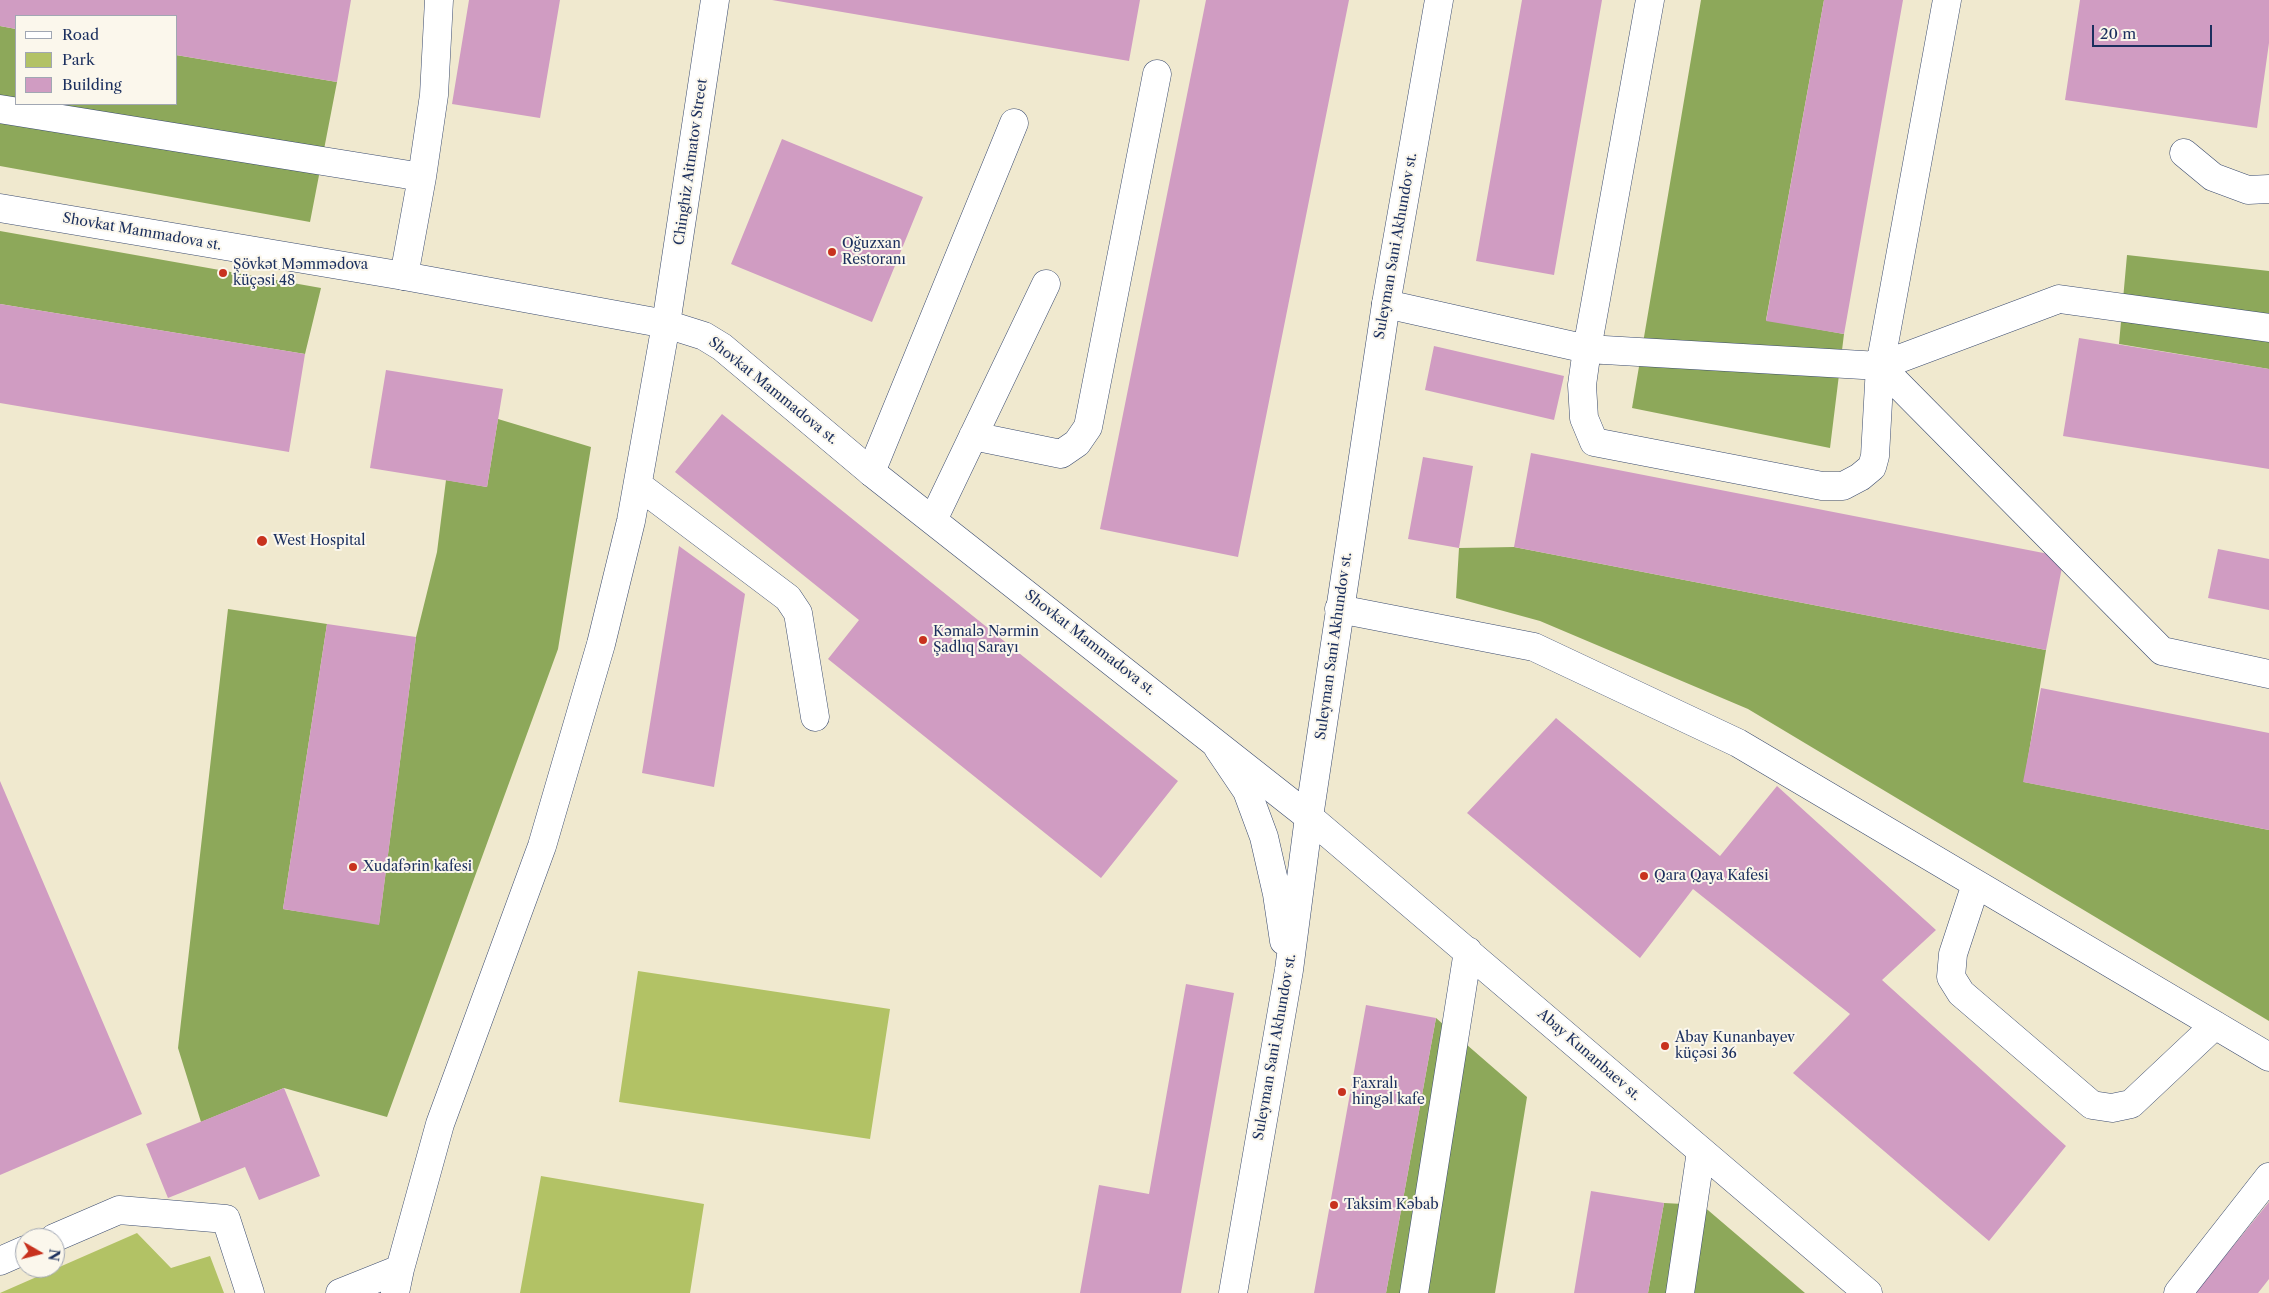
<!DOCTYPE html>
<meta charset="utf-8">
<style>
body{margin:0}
#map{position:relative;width:2269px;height:1293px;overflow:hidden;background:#f0e9cf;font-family:"Libre Caslon Text",serif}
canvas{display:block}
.legend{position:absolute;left:15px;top:15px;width:162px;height:90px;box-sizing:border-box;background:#fbf7ec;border:1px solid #a1a7b3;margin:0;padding:6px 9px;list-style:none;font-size:15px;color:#1b2f5e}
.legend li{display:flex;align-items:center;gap:10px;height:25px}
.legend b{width:25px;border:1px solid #a1a7b3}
.north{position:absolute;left:15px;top:1228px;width:50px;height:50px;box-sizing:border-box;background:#fbf7ec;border:1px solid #a1a7b3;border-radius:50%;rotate:98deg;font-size:14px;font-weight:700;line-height:20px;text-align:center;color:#1b2f5e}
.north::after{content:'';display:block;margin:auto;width:18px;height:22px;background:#c8321e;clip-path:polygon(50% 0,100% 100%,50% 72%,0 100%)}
.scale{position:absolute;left:2092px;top:25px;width:120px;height:22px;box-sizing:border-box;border:2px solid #1b2f5e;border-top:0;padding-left:6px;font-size:15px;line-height:18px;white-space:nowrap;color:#1b2f5e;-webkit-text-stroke:4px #fbf7ec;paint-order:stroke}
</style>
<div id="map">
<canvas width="2269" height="1293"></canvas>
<ul class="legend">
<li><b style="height:6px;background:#fff"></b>Road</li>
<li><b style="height:14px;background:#b2c265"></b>Park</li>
<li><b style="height:14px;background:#d09cc2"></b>Building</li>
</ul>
<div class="north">N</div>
<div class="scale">20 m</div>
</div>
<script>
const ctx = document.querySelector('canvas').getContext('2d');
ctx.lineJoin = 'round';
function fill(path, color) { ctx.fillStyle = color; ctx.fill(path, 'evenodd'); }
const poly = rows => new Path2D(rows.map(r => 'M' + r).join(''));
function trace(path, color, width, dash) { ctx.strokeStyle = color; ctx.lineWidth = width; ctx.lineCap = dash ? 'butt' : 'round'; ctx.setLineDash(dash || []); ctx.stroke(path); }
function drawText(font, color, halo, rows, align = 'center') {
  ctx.font = font + ' "Libre Caslon Text",serif'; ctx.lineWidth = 4; ctx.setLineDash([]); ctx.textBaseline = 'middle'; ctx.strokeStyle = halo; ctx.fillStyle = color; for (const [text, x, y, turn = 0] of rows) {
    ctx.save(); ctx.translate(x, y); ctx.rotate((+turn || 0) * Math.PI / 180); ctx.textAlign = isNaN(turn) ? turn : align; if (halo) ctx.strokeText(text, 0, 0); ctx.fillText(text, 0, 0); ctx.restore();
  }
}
fill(poly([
 [638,971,890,1009,870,1139,619,1102],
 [541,1176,704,1204,690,1293,520,1293],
 [137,1233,171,1268,210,1256,224,1293,0,1293]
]), '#b2c265');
fill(poly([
 [1701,0,1824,0,1766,320,1844,334,1830,448,1632,408],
 [0,26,16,29,16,104,176,104,176,55,337,82,310,222,0,166],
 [0,231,321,288,305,354,0,304],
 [2127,255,2269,271,2269,369,2119,344],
 [498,419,591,447,558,649,387,1117,284,1088,201,1122,178,1048,228,609,327,624,283,909,379,924,416,637,437,552,446,480,487,487],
 [1514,547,2046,650,2024,782,2269,830,2269,1021,1748,709,1540,621,1456,598,1459,548],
 [1436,1018,1527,1097,1495,1293,1386,1293],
 [1664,1203,1702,1205,1805,1293,1648,1293]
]), '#8da85a');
fill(poly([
 [0,0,351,0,337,82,176,55,176,16,16,16,16,29,0,26],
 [469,0,560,0,540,118,452,104],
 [772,0,1140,0,1129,61],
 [1206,0,1349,0,1238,557,1100,529],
 [1522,0,1602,0,1554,275,1476,261],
 [1824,0,1903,0,1844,334,1766,321],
 [2080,0,2269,0,2269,43,2257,128,2065,100],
 [782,139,923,197,872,322,731,264],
 [0,304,305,354,289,452,0,403],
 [2079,338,2269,369,2269,469,2063,436],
 [1434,346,1564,376,1554,420,1425,390],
 [386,370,503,389,487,487,370,468],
 [722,414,1178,781,1101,878,828,659,859,620,675,472],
 [1531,453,2064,557,2046,650,1514,547],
 [1423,457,1473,466,1459,548,1408,539],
 [679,546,745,594,714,787,642,773],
 [2218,549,2269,559,2269,610,2208,598],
 [327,624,416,637,379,925,283,909],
 [2041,688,2269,733,2269,830,2023,782],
 [1556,718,1720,856,1777,786,1936,930,1882,980,2066,1146,1989,1241,1793,1073,1850,1014,1693,889,1640,958,1467,813],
 [0,781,142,1114,0,1175],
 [1186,984,1234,993,1181,1293,1080,1293,1099,1185,1149,1194],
 [1366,1005,1436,1018,1386,1293,1314,1293],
 [284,1088,320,1176,259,1200,245,1167,168,1198,146,1144],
 [1591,1191,1664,1203,1648,1293,1574,1293],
 [2269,1202,2269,1279,2258,1293,2195,1293]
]), '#d09cc2');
const minor = poly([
 [1650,0,1587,349,1880,366,2059,299,2269,328],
 [0,109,422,177],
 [2184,153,2213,177,2248,190,2269,189],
 [404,276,422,177,434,95,439,0],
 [1386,304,1587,349,1582,385,1584,418,1594,442,1822,486,1843,486,1860,477,1872,467,1875,456,1880,366,1947,0],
 [1880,366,2162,651,2269,674],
 [973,436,1061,454,1077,443,1088,427,1157,74],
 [871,472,1014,123],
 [638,485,788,598,798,613,815,717],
 [933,520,1046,284],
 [1339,609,1534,647,1738,743,2269,1057],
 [1218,748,1247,791,1264,837,1277,894,1284,941],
 [1309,817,1868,1293],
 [1976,884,1953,954,1951,977,1961,993,2092,1105,2112,1108,2131,1104,2215,1025],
 [54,1238,119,1210,226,1219,250,1293],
 [0,1261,25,1250],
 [340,1293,400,1269],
 [395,1293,400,1269,440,1124,542,846,601,644,631,521,666,324],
 [1233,1293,1289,970,1309,817],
 [1414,1293,1468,951],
 [1680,1293,1701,1151],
 [2178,1293,2269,1177]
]);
const major = poly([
 [0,208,404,276,666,324,704,336,722,347,871,472,1309,817],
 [666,324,715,0],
 [1309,817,1386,304,1439,0]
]);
trace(minor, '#3b4b6f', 29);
trace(major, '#3b4b6f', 29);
trace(minor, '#fff', 28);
trace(major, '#fff', 28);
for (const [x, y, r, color] of [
 [832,252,5,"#c8321e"],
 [223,273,5,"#c8321e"],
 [262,541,6,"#c8321e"],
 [923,640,5,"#c8321e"],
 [353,867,5,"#c8321e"],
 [1644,876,5,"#c8321e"],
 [1665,1046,5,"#c8321e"],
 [1342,1092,5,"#c8321e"],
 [1334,1205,5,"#c8321e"]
]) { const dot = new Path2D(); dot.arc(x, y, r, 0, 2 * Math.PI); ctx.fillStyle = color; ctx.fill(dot); trace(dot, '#fbf7ec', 2); }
drawText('14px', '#1b2f5e', '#fbf7ec', [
 ["Chinghiz Aitmatov Street",691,162,-82],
 ["Shovkat Mammadova st.",142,232,10],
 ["Suleyman Sani Akhundov st.",1396,246,-80],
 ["Shovkat Mammadova st.",773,391,39],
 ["Shovkat Mammadova st.",1090,643,38],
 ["Suleyman Sani Akhundov st.",1334,646,-82],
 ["Suleyman Sani Akhundov st.",1275,1047,-80],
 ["Abay Kunanbaev st.",1589,1055,41]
]);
drawText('14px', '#1b2f5e', '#fbf7ec', [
 ["Oğuzxan",842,244],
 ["Restoranı",842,260],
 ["Şövkət Məmmədova",233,265],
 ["küçəsi 48",233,281],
 ["West Hospital",273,541],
 ["Kəmalə Nərmin",933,632],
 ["Şadlıq Sarayı",933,648],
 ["Xudafərin kafesi",363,867],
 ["Qara Qaya Kafesi",1654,876],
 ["Abay Kunanbayev",1675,1038],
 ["küçəsi 36",1675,1054],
 ["Faxralı",1352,1084],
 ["hingəl kafe",1352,1100],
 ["Taksim Kəbab",1344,1205]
], 'left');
</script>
